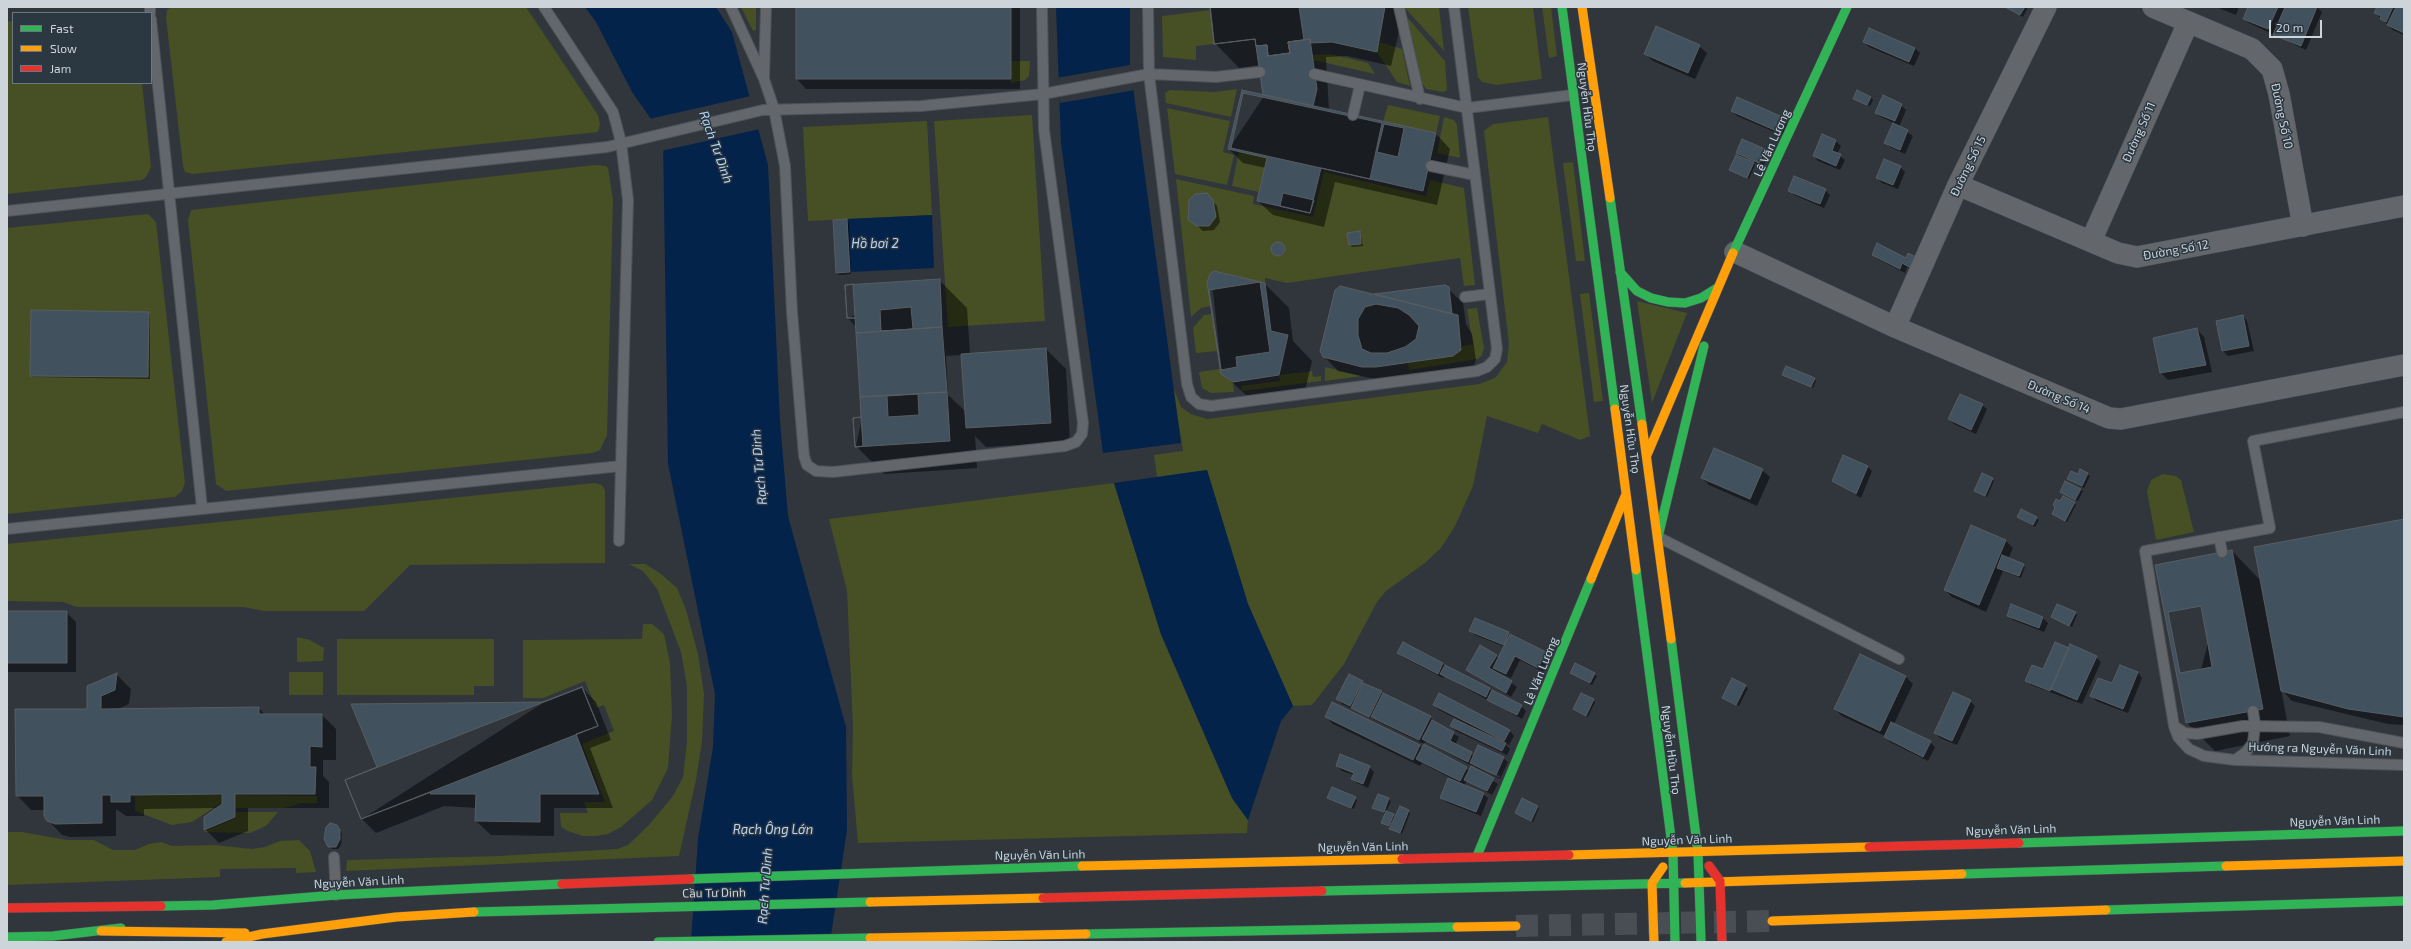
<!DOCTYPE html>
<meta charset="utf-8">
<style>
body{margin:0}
#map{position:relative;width:2411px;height:949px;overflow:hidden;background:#30363c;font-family:"Exo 2",sans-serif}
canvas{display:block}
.frame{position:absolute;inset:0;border:8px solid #cdd4da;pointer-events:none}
.legend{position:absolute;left:12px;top:12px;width:140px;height:72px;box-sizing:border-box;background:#2b3741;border:1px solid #6c767e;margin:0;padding:5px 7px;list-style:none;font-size:12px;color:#cdd4da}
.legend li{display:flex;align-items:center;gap:8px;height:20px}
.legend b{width:20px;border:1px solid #6c767e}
.scale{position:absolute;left:2269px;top:20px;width:53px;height:18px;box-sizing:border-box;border:2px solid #cdd4da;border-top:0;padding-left:5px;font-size:12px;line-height:14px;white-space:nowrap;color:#cdd4da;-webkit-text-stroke:3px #2b3741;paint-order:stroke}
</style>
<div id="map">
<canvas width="2411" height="949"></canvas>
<div class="frame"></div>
<ul class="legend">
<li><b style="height:5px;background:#30b455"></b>Fast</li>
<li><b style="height:5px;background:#ff9f0a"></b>Slow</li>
<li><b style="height:5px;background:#e5322d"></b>Jam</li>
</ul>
<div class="scale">20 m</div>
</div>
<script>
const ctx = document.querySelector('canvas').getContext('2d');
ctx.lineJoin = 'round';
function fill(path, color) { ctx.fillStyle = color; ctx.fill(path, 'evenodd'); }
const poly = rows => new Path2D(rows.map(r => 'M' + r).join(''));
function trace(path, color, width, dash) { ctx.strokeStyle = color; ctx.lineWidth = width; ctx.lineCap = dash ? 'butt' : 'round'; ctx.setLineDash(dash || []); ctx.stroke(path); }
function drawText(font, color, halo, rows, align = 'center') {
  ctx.font = font + ' "Exo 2",sans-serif'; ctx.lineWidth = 3; ctx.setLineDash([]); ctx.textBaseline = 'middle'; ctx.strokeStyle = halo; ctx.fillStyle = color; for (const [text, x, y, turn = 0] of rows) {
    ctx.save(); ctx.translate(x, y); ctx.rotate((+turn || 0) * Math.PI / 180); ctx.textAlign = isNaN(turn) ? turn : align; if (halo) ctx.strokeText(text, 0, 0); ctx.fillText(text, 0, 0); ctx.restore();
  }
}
fill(poly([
 [171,7,526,7,598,115,600,124,598,132,193,174,185,172,183,166,166,18,167,10],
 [741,7,756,7,756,30,753,31],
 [1405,7,1439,7,1444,51,1405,8],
 [1468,7,1533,7,1542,79,1496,85,1482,82,1478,77],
 [1542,7,1551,7,1557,56,1549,58],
 [1210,10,1214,44,1196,46,1196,60,1163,57,1162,16],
 [1407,17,1445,61,1447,90,1443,92,1426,89,1422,83],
 [13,21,13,83,142,83,151,167,146,177,142,180,7,194,7,22],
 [1380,42,1402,49,1410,86,1397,82,1377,52],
 [1331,54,1368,63,1375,74,1313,60,1312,55],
 [1011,61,1030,61,1029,76,1025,80,1011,83],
 [1237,89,1231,117,1166,103,1165,93,1170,90,1215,92],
 [1388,105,1440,116,1436,133,1383,122],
 [1167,108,1230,121,1223,152,1234,155,1227,185,1175,174],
 [1032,115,1045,321,948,327,934,121],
 [1444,117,1454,120,1457,125,1460,158,1437,153],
 [1548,117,1590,436,1580,440,1542,424,1538,433,1487,416,1473,486,1455,526,1441,548,1425,563,1386,591,1377,602,1344,664,1312,705,1293,706,1248,604,1207,470,1157,477,1154,455,1183,451,1173,387,1181,407,1191,414,1207,419,1479,384,1495,378,1507,362,1509,344,1484,131,1493,124],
 [927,121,932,215,808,221,803,127],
 [1239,151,1267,158,1259,192,1232,186],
 [1573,162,1585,261,1576,261,1563,163],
 [595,165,606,166,608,168,613,200,607,435,600,450,592,453,226,491,216,484,188,221,191,210],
 [1324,172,1426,196,1430,180,1464,188,1475,285,1464,286,1460,258,1287,283,1265,278,1265,283,1214,271,1210,274,1207,282,1211,306,1201,308,1191,317,1176,179,1254,196,1253,204,1313,217],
 [148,214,156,222,185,483,182,491,175,497,7,514,7,228],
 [1589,293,1603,401,1594,402,1580,294],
 [1637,301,1687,313,1652,403],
 [1477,308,1484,348,1482,355,1478,359,1409,370,1408,363,1456,355,1463,346,1473,344,1467,309],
 [1212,314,1218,351,1196,353,1193,328,1204,315],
 [1325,367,1362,376,1325,381],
 [1220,369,1221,374,1233,382,1234,392,1211,393,1202,388,1199,372],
 [1312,371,1313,377,1321,376,1321,381,1242,391,1241,386,1280,381,1279,375],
 [2163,474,2176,476,2181,480,2194,532,2156,540,2147,491,2151,480],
 [595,483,602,485,605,490,605,563,410,565,364,611,264,611,243,607,77,607,63,602,7,601,7,544],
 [1114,483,1161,635,1232,798,1248,820,1247,833,858,843,852,775,853,727,847,591,829,519],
 [629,564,645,564,661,574,677,588,686,610,698,654,704,694,702,741,696,780,679,856,346,871,347,860,499,856,617,849,628,845,648,826,673,796,683,777,687,742,687,686,681,652,657,589,643,571],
 [643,624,652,624,664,634,670,663,672,715,668,768,652,800,621,827,608,834,596,836,583,836,568,831,561,827,560,813,588,813,584,802,605,802,582,744,614,731,604,705,596,708,585,681,543,698,523,698,523,640,642,639],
 [297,637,310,640,324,648,323,661,297,662],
 [337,639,494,639,494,686,474,686,474,695,337,695],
 [289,672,323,672,323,695,289,695],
 [135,795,221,795,221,803,192,822,172,825,135,811],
 [236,795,317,796,317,803,302,803,284,808,236,808],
 [236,812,278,812,266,826,250,833,203,832,236,818],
 [7,832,22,832,67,840,94,840,113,850,135,850,149,844,161,842,172,846,215,845,252,849,265,847,280,841,299,840,310,851,316,872,296,873,296,868,220,869,220,877,7,885]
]), '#474f25');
fill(poly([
 [585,7,716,7,732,32,768,165,780,421,788,516,846,727,847,830,830,942,691,942,698,839,713,747,715,694,668,464,663,136,632,92,596,22],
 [1056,7,1130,7,1130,65,1181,443,1103,453,1061,143],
 [932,215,934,268,850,272,847,219],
 [1207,470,1248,604,1293,706,1281,721,1248,820,1232,798,1161,634,1114,483]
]), '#04234b');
fill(poly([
 [1130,65,1135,90,1060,103,1056,78],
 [751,96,760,129,661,151,661,136,649,119]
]), '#30363c');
fill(poly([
 [797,7,1020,7,1020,89,806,89,797,79],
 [1211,7,1399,7,1398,36,1391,66,1347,56,1326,57,1329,111,1436,134,1450,149,1437,205,1335,182,1324,227,1273,215,1258,201,1266,168,1243,163,1229,149,1264,96,1260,65,1239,68,1215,43],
 [2006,7,2028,7,2023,17],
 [2216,7,2239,7,2236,15],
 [2249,7,2317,7,2322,12,2306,50,2249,23,2244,19],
 [2378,7,2404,7,2404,35,2393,30,2375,13],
 [1870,29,1915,48,1920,53,1914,66,1869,47,1864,42],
 [1699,46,1707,53,1695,79,1653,61,1645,54],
 [1871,97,1873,100,1870,106,1854,98],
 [1901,105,1906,110,1899,127,1913,136,1905,154,1890,147,1885,142,1894,123,1881,117,1876,113],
 [1732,111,1787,120,1786,137,1737,116],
 [1823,135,1836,141,1841,146,1837,154,1845,160,1840,170,1818,161,1814,156],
 [1764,150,1769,154,1763,167,1752,162,1755,165,1749,179,1731,170,1743,159,1737,153],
 [1900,167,1905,172,1898,189,1882,183,1877,178],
 [1790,190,1825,190,1830,195,1824,208,1794,195],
 [1206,194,1217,206,1220,222,1214,230,1203,231,1193,222],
 [847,220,849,222,851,274,839,275,837,273],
 [1360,232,1363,246,1352,247,1350,245],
 '1273 250a6 6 0 1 1 12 0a6 6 0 1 1-12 0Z',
 [1878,245,1916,272,1907,267,1905,273,1878,259,1873,255],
 [1218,272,1265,284,1289,308,1293,341,1312,361,1303,399,1258,406,1222,373,1211,274],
 [939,280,967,308,970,354,1046,349,1066,369,1070,442,986,447,975,436,977,468,884,474,856,446,862,418,856,327,848,318],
 [962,355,966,412,948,395,946,356],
 [1445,286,1463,303,1466,324,1472,334,1476,360,1473,367,1384,381,1338,371,1321,353,1337,288,1344,287,1374,295],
 [148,313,150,315,150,379,33,377,31,375],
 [2243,316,2247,321,2254,351,2228,356,2223,351,2218,322],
 [2197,329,2204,337,2212,372,2168,380,2161,373],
 [1786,377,1814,379,1816,381,1813,388],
 [1982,405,1987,409,1976,434,1954,424,1949,419],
 [1868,467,1872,471,1861,498,1833,481],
 [1762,470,1770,477,1757,506,1709,485,1702,478],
 [2080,471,2090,476,2084,488,2069,479,2078,476],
 [1992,478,1994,481,1987,497,1975,491],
 [2081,489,2083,491,2078,501,2061,492],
 [2061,503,2074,503,2076,505,2067,522,2053,514],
 [2022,510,2039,520,2035,527,2018,517],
 [2404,520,2404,725,2388,724,2292,701,2281,689,2290,736,2215,751,2187,723,2232,551,2261,581],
 [2006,541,2013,548,2008,559,2025,567,2021,578,2003,571,1986,612,1952,597,1945,590],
 [2012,605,2043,618,2048,623,2044,632,2013,620,2008,615],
 [7,612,66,612,76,622,76,672,7,672],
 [2075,613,2077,615,2072,627,2052,617],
 [1470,630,1509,633,1550,657,1543,672,1520,660,1511,678,1495,671,1517,687,1511,697,1467,670,1496,656,1499,658,1505,647,1475,635],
 [1403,643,1521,706,1526,711,1522,719,1444,676,1443,678,1403,657,1398,653],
 [2069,649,2096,657,2101,662,2082,704,2031,685,2027,681,2044,671],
 [1860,655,1906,677,1913,684,1894,724,1930,742,1935,747,1928,761,1890,742,1885,736,1842,716,1835,709],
 [1576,664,1597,676,1592,685,1571,673],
 [2120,666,2138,673,2142,678,2128,713,2096,701,2092,696,2113,684],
 [117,675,131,689,129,704,116,710,259,708,265,715,322,715,336,729,336,760,323,760,323,776,329,782,329,808,248,808,248,831,219,843,205,829,218,808,144,809,144,816,126,816,116,809,116,836,70,837,62,835,48,820,45,810,31,810,17,795],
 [1350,676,1430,717,1435,723,1459,737,1455,745,1474,756,1503,758,1508,762,1500,779,1473,765,1472,768,1498,784,1492,795,1467,781,1464,786,1483,794,1488,798,1481,816,1446,802,1441,798,1458,782,1422,763,1420,766,1333,724,1326,717,1332,704,1470,771,1472,766,1426,741,1424,744,1342,704,1338,699],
 [1475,765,1500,776,1500,778,1475,767],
 [1745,686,1748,688,1739,706,1723,698],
 [582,688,596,702,611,740,590,748,613,808,554,808,554,836,491,835,476,821,477,808,444,806,376,833,362,819,543,703],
 [1593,700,1595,702,1588,717,1574,709],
 [1970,701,1975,706,1957,745,1940,738,1935,733],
 [1434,705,1510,731,1514,736,1509,745,1504,743,1510,749,1507,755,1456,731,1452,726,1467,724,1439,710],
 [1337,766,1369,767,1374,772,1368,788,1357,783,1352,778,1354,775,1342,771],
 [1379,795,1391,801,1386,812,1396,818,1408,811,1410,813,1402,834,1382,823,1386,814,1374,807],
 [1328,798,1355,798,1357,800,1354,809],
 [1537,806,1539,808,1533,822,1516,813],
 [334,824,342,833,341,845,338,849,332,849,325,838,328,825]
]), '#0007');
const building = poly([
 [796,7,1011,7,1011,79,796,79,796,7],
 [1210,7,1385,7,1377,52,1332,42,1310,43,1310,39,1288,42,1290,53,1268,56,1267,45,1256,46,1255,39,1214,44,1210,7],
 [1210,7,1299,7,1304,40,1288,42,1290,53,1268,56,1267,45,1256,46,1255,39,1214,44,1210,7],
 [2005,7,2025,7,2020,15,2005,7],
 [2248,7,2278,7,2268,29,2243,19,2248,7],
 [2285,7,2317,7,2301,46,2273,35,2285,7],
 [2377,7,2393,7,2386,22,2380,19,2381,16,2374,13,2377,7],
 [2396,7,2404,7,2404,33,2387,25,2396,7],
 [1656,26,1700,45,1688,73,1644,54,1656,26],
 [1869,28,1915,48,1909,62,1863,42,1869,28],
 [1310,39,1317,89,1313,106,1263,95,1256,46,1267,45,1268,56,1290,53,1288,42,1310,39],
 [1242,90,1436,133,1423,191,1321,168,1310,213,1257,201,1267,158,1228,149,1242,90],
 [1857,90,1871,97,1867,105,1853,99,1857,90],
 [1243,93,1382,123,1370,179,1231,148,1243,93],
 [1883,95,1902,104,1895,121,1875,113,1883,95],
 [1737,97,1787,119,1781,133,1731,111,1737,97],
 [1893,123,1908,130,1900,150,1884,143,1893,123],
 [1384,124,1404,128,1398,157,1377,152,1384,124],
 [1822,134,1836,140,1832,151,1841,154,1836,166,1813,156,1822,134],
 [1742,139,1765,149,1759,163,1736,153,1742,139],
 [1736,155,1754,162,1747,178,1729,170,1736,155],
 [1884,159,1901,166,1893,185,1876,178,1884,159],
 [1794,176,1826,189,1820,204,1788,191,1794,176],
 [1207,193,1213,200,1216,217,1209,226,1197,226,1188,220,1189,200,1195,194,1207,193],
 [1283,193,1314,200,1310,213,1280,206,1283,193],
 [847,219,850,272,836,273,833,220,847,219],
 [1360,231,1361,244,1349,245,1347,233,1360,231],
 '1271 249a7 7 0 1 1 14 0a7 7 0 1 1-14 0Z',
 [1877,243,1906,258,1908,253,1916,257,1911,268,1902,263,1900,269,1872,255,1877,243],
 [1214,271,1265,283,1271,331,1288,335,1279,375,1233,382,1221,374,1207,282,1210,274,1214,271],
 [940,279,942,327,856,333,855,318,847,318,845,285,940,279],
 [1260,282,1270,352,1236,357,1237,367,1221,370,1209,290,1260,282],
 [853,284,855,318,847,318,845,285,853,284],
 [1445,285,1449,287,1452,314,1374,294,1445,285],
 [1340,286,1458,315,1461,350,1453,356,1376,367,1362,367,1323,357,1320,351,1335,290,1340,286],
 [1376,304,1398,308,1409,315,1419,326,1416,339,1405,347,1387,353,1371,353,1362,349,1358,335,1358,319,1365,307,1376,304],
 [911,307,913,329,881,331,880,310,911,307],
 [31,310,149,312,148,377,30,376,31,310],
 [2243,315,2249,346,2222,351,2216,321,2243,315],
 [942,327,947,392,860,397,856,333,942,327],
 [2197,328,2206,365,2160,373,2153,338,2197,328],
 [1046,348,1051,423,966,428,961,354,1046,348],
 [1786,366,1815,378,1811,387,1782,375,1786,366],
 [947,392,950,441,855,447,853,418,861,417,860,397,947,392],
 [918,394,919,415,888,417,887,396,918,394],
 [1960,394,1983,404,1971,430,1948,419,1960,394],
 [861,417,863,446,855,447,853,418,861,417],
 [1714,448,1763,469,1750,499,1701,478,1714,448],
 [1843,455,1868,466,1856,494,1832,481,1843,455],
 [2080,469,2088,473,2082,486,2067,479,2071,471,2078,474,2080,469],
 [1982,473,1993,478,1985,496,1974,491,1982,473],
 [2065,481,2081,489,2075,500,2060,492,2065,481],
 [2063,496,2075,502,2065,521,2052,514,2055,507,2053,505,2056,499,2060,501,2063,496],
 [2021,509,2037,517,2033,525,2017,517,2021,509],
 [2404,519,2404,717,2348,709,2281,691,2254,547,2404,519],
 [1971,525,2006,540,1979,605,1944,590,1971,525],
 [2232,550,2263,709,2186,723,2155,565,2232,550],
 [2002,555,2024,564,2019,576,1997,568,2002,555],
 [2011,604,2043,617,2039,628,2007,616,2011,604],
 [2057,604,2076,612,2069,626,2051,617,2057,604],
 [2201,606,2212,667,2180,673,2168,612,2201,606],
 [7,611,67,611,67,663,7,663,7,611],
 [1475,618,1509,632,1504,645,1469,631,1475,618],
 [1510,634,1546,652,1538,668,1515,656,1506,674,1493,668,1510,634],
 [1403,642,1443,663,1438,674,1397,653,1403,642],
 [2055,642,2069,648,2050,691,2025,681,2032,665,2043,669,2055,642],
 [2070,644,2097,656,2077,700,2051,689,2070,644],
 [1480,645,1497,655,1489,668,1512,681,1506,693,1466,670,1480,645],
 [1860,654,1906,676,1880,731,1834,709,1860,654],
 [1575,663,1595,673,1590,683,1570,673,1575,663],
 [1445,665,1490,688,1486,697,1440,674,1445,665],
 [2120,665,2138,672,2123,709,2090,696,2098,678,2112,683,2120,665],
 [117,673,115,690,101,696,101,709,259,707,259,714,322,714,322,747,310,746,310,767,316,767,315,794,235,794,235,817,204,830,204,817,222,804,222,794,130,795,130,802,111,802,111,795,102,795,102,823,55,824,47,821,44,816,44,796,16,796,15,709,87,709,87,686,117,673],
 [1349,674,1363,681,1350,706,1336,699,1349,674],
 [1732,678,1746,685,1736,705,1722,698,1732,678],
 [1363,683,1382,691,1369,717,1351,708,1363,683],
 [582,687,598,726,576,734,599,794,540,794,540,822,475,821,476,794,430,794,431,792,361,819,345,780,377,767,351,704,543,702,582,687],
 [582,687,598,726,361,819,345,780,582,687],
 [1492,690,1522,705,1517,715,1487,700,1492,690],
 [1953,692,1971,700,1952,741,1934,733,1953,692],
 [1383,693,1431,716,1419,740,1371,717,1383,693],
 [1439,693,1510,730,1504,741,1433,705,1439,693],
 [1581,693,1594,699,1586,716,1573,709,1581,693],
 [1332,702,1420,745,1413,760,1325,717,1332,702],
 [1454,719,1506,743,1502,751,1450,726,1454,719],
 [1432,720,1454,732,1450,741,1472,752,1468,762,1422,739,1432,720],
 [1891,722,1931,741,1923,757,1884,737,1891,722],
 [1424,744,1467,767,1460,781,1416,759,1424,744],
 [1478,745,1504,757,1496,775,1470,763,1478,745],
 [1340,754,1370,766,1363,784,1351,779,1354,773,1336,766,1340,754],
 [1471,766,1494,778,1487,791,1464,780,1471,766],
 [1448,778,1484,793,1476,812,1440,798,1448,778],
 [1332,787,1356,797,1351,808,1327,798,1332,787],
 [1378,794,1389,798,1384,812,1372,808,1378,794],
 [1522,798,1538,806,1531,821,1515,813,1522,798],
 [1400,806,1409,810,1400,833,1389,829,1400,806],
 [1386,811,1394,814,1389,826,1381,823,1386,811],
 [330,823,337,825,340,830,340,839,336,847,328,847,324,839,326,827,330,823]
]);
fill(building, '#41525e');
trace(building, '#585d62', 1);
trace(poly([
 [1516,926,1772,921]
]), '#484e54', 22, [22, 11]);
const lane = poly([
 [150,7,150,13],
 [731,7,764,79,774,109,785,166,792,312,804,456,807,465,816,471,833,472,1065,446,1076,442,1082,434,1083,423,1044,130,1042,7],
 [1148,7,1149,74,1187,384,1191,397,1199,404,1211,406,1477,371,1487,367,1495,359,1497,349,1454,7],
 [1399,7,1420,99],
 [151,19,202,508],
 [1314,74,1467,108,1573,95],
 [764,77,766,7],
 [1353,115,1360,85],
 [1431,166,1475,175],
 [7,211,607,147,763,110,921,106,1043,94,1149,74,1216,77,1260,72],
 [1465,297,1489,294],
 [7,529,621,466,628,200,621,142,613,112,544,7],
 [1658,537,1899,659],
 [2219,537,2222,552],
 [619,541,621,466],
 [2253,711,2255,725,2253,743,2246,752,2235,760,2204,756,2189,749,2178,737,2174,726,2145,551,2270,528,2253,441,2404,412],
 [2174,726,2185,733,2197,734,2243,726,2319,727,2404,743],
 [2235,760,2404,765],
 [334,857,336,895]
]);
const street = poly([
 [2153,7,2252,49,2272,69,2279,94,2303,226],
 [1958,185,2118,253,2137,257,2404,206],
 [2091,241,2188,23],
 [1735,252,1895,327,2109,418,2121,419,2404,365],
 [1895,327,1958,185,2046,7]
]);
const fast = poly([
 [1562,7,1615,409],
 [1610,198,1642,424],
 [1733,253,1847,7],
 [1620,272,1637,291,1651,298,1668,302,1685,303,1701,298,1717,288],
 [1658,537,1704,346],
 [1636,570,1673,853,1675,942],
 [1671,639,1698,852,1701,942],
 [2019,843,2404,831],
 [1477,856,1591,579],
 [1962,874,2226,866],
 [690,879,1082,866],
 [1322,891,1685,883],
 [161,906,213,905,336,895,562,884],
 [2106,910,2404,901],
 [474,912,870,902],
 [1086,934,1457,927],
 [7,937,53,936,121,928],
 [658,942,870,938]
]);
const slow = poly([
 [1582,7,1610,198],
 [1615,409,1636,570],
 [1642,424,1671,639],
 [1647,455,1733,253],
 [1591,579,1626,494],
 [1569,855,1869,847],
 [1082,866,1402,859],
 [2226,866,2404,861],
 [1685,883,1962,874],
 [870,902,1043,898],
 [1772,921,2106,910],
 [1457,927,1516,926],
 [101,931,245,933],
 [870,938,1086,934],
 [226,942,262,934,396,917,474,912],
 [1654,942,1652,883,1663,867]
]);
const jam = poly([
 [1869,847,2019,843],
 [1402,859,1569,855],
 [1709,866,1720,881,1722,942],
 [562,884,690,879],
 [1043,898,1322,891],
 [7,908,161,906]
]);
trace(lane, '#4d5257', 12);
trace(street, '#4d5257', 22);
trace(fast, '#4d5257', 10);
trace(slow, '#4d5257', 10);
trace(jam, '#4d5257', 10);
trace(lane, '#63676c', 10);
trace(street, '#63676c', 21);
trace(fast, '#30b455', 9);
trace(slow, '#ff9f0a', 9);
trace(jam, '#e5322d', 9);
drawText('12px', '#cdd4da', '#2b3741', [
 ["Nguyễn Hữu Thọ",1587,107,83],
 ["Đường Số 10",2282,116,78],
 ["Đường Số 11",2139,132,-66],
 ["Lê Văn Lương",1772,143,-66],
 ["Đường Số 15",1968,166,-64],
 ["Đường Số 12",2176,250,-10],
 ["Đường Số 14",2059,397,23],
 ["Nguyễn Hữu Thọ",1630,429,82],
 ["Lê Văn Lương",1541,671,-68],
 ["Hướng ra Nguyễn Văn Linh",2320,749,2],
 ["Nguyễn Hữu Thọ",1671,750,83],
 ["Nguyễn Văn Linh",2335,821,-2],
 ["Nguyễn Văn Linh",2011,830,-2],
 ["Nguyễn Văn Linh",1687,840,-2],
 ["Nguyễn Văn Linh",1363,847,-1],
 ["Nguyễn Văn Linh",1040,855,-1],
 ["Nguyễn Văn Linh",359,882,-3],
 ["Cầu Tư Dinh",714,893,-1]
]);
drawText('italic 13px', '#b7d3f5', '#2b3741', [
 ["Rạch Tư Dinh",716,147,70],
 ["Hồ bơi 2",875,244],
 ["Rạch Tư Dinh",759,467,-95],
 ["Rạch Ông Lớn",773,830],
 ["Rạch Tư Dinh",765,886,-86]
]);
</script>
